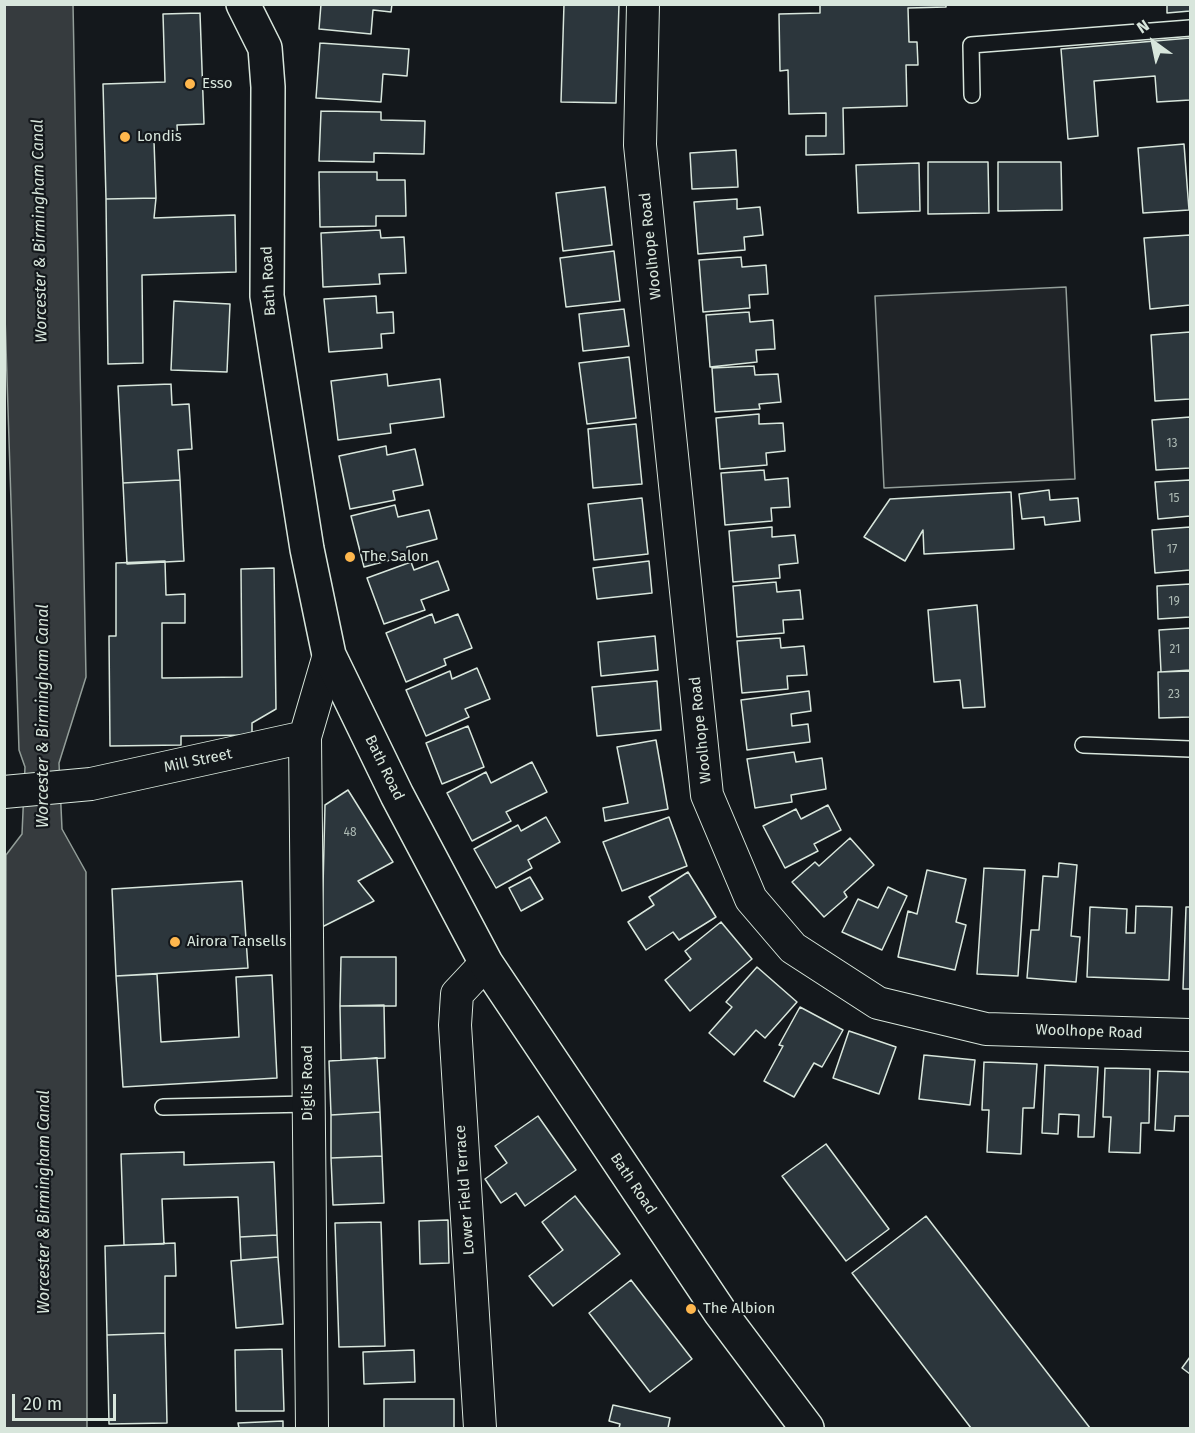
<!DOCTYPE html>
<style>
body{margin:0}
#map{position:relative;width:1195px;height:1433px;overflow:hidden;background:#14181c;font-family:"Fira Sans",sans-serif}
canvas{display:block}
.frame{position:absolute;inset:0;border:6px solid #d8e6dc;pointer-events:none}
.north{position:absolute;left:1123px;top:12px;width:60px;height:60px;-webkit-text-stroke:4px #14181c;paint-order:stroke;rotate:327deg;font-size:16px;font-weight:700;line-height:24px;text-align:center;color:#d8e6dc}
.north::after{content:'';display:block;margin:auto;width:21px;height:27px;background:#d8e6dc;clip-path:polygon(50% 0,100% 100%,50% 72%,0 100%)}
.scale{position:absolute;left:12px;top:1394px;width:104px;height:27px;box-sizing:border-box;border:3px solid #d8e6dc;border-top:0;padding-left:8px;font-size:18px;line-height:21px;white-space:nowrap;color:#d8e6dc;-webkit-text-stroke:4px #14181c;paint-order:stroke}
</style>
<div id="map">
<canvas width="1195" height="1433"></canvas>
<div class="frame"></div>
<div class="north">N</div>
<div class="scale">20 m</div>
</div>
<script>
const ctx = document.querySelector('canvas').getContext('2d');
ctx.lineJoin = 'round';
function fill(path, color) { ctx.fillStyle = color; ctx.fill(path, 'evenodd'); }
const poly = rows => new Path2D(rows.map(r => 'M' + r).join(''));
function trace(path, color, width, dash) { ctx.strokeStyle = color; ctx.lineWidth = width; ctx.lineCap = dash ? 'butt' : 'round'; ctx.setLineDash(dash || []); ctx.stroke(path); }
function drawText(font, color, halo, rows, align = 'center') {
  ctx.font = font + ' "Fira Sans",sans-serif'; ctx.lineWidth = 4.5; ctx.setLineDash([]); ctx.textBaseline = 'middle'; ctx.strokeStyle = halo; ctx.fillStyle = color; for (const [text, x, y, turn = 0] of rows) {
    ctx.save(); ctx.translate(x, y); ctx.rotate((+turn || 0) * Math.PI / 180); ctx.textAlign = isNaN(turn) ? turn : align; if (halo) ctx.strokeText(text, 0, 0); ctx.fillText(text, 0, 0); ctx.restore();
  }
}
const green = poly([
 [1066,287,1075,479,884,488,875,296,1066,287]
]);
fill(green, '#202428');
trace(green, '#939e99', 1.5);
const water = poly([
 [73,4,86,677,59,763,62,829,86,872,87,1428,5,1428,6,855,22,834,25,767,19,750,5,316,4,5,73,4]
]);
fill(water, '#363b3e');
trace(water, '#939e99', 1.5);
const building = poly([
 [321,4,392,4,391,12,373,10,371,34,319,29,321,4],
 [564,4,619,4,616,103,561,102,564,4],
 [820,4,946,4,946,7,908,8,909,42,917,42,918,65,906,65,907,106,843,108,844,154,806,155,806,136,826,136,826,113,789,114,788,70,780,71,779,14,820,13,820,4],
 [1167,4,1190,4,1190,11,1167,13,1167,4],
 [200,13,204,124,177,125,178,141,154,141,156,198,106,199,103,84,165,82,163,14,200,13],
 [1190,38,1190,100,1157,102,1155,76,1094,81,1098,136,1068,139,1061,49,1190,38],
 [320,43,409,49,407,76,383,74,381,102,316,98,320,43],
 [321,111,381,112,381,120,425,121,424,154,374,153,374,162,319,161,321,111],
 [1184,144,1189,210,1143,213,1138,148,1184,144],
 [736,150,738,187,692,189,690,153,736,150],
 [928,162,988,162,989,213,928,214,928,162],
 [998,162,1061,162,1062,210,998,211,998,162],
 [919,163,920,211,858,213,856,165,919,163],
 [319,172,377,172,377,180,405,180,406,216,376,216,376,226,320,227,319,172],
 [605,187,612,245,563,251,556,193,605,187],
 [156,198,154,218,235,215,236,272,142,275,143,363,108,364,106,199,156,198],
 [737,199,737,209,760,207,763,235,744,237,745,250,698,254,694,202,737,199],
 [380,230,381,238,404,237,406,273,379,274,380,284,323,287,321,233,380,230],
 [1190,235,1190,305,1150,309,1144,238,1190,235],
 [614,251,620,301,566,307,560,258,614,251],
 [741,257,742,267,766,265,768,294,749,295,750,308,703,312,699,260,741,257],
 [376,296,377,313,393,312,394,333,381,334,382,348,329,352,324,299,376,296],
 [174,301,230,304,227,372,171,370,174,301],
 [624,309,629,346,583,351,579,314,624,309],
 [749,312,750,322,773,320,775,349,756,350,757,362,710,367,706,315,749,312],
 [1190,332,1190,399,1155,401,1151,335,1190,332],
 [629,357,636,418,587,424,579,363,629,357],
 [754,366,755,375,778,374,781,402,759,404,760,409,715,412,712,368,754,366],
 [387,374,388,386,440,379,444,417,390,424,391,433,338,440,331,381,387,374],
 [171,384,172,405,189,404,192,449,178,450,180,480,123,483,118,386,171,384],
 [759,414,759,424,783,423,785,451,766,453,767,465,720,469,716,418,759,414],
 [1190,417,1190,468,1156,470,1152,420,1190,417],
 [636,424,642,484,593,488,588,429,636,424],
 [386,446,387,455,415,449,423,485,393,491,395,500,350,509,339,456,386,446],
 [764,470,765,480,788,478,790,507,771,508,772,521,725,525,721,473,764,470],
 [180,480,184,561,127,564,123,483,180,480],
 [1190,480,1190,516,1158,519,1155,482,1190,480],
 [1049,490,1050,500,1078,498,1080,521,1045,525,1044,517,1022,519,1019,494,1049,490],
 [1011,492,1014,549,924,554,923,530,905,561,864,537,890,499,1011,492],
 [642,498,648,554,594,560,588,504,642,498],
 [395,505,398,517,429,510,437,539,407,547,409,555,364,567,351,516,395,505],
 [772,527,772,537,795,535,798,563,779,565,780,578,733,582,729,531,772,527],
 [1190,527,1190,570,1155,573,1152,530,1190,527],
 [165,561,166,595,185,594,185,623,162,623,162,678,242,677,241,569,274,568,276,709,252,723,252,735,181,736,181,745,110,746,109,636,116,636,116,563,165,561],
 [438,561,449,590,421,600,425,610,384,624,367,578,411,562,414,570,438,561],
 [649,561,652,593,597,599,593,568,649,561],
 [776,582,777,592,800,590,803,619,783,620,784,633,737,637,733,586,776,582],
 [1190,584,1190,617,1158,619,1157,586,1190,584],
 [977,605,985,707,963,708,960,680,934,682,928,610,977,605],
 [432,614,435,623,458,614,472,648,444,659,446,665,406,682,386,633,432,614],
 [1190,628,1190,670,1161,672,1159,630,1190,628],
 [655,636,658,670,601,676,598,642,655,636],
 [780,638,781,648,804,646,807,675,787,676,788,689,742,693,737,641,780,638],
 [477,668,490,699,465,709,469,717,426,736,406,690,450,671,452,679,477,668],
 [1190,671,1190,717,1159,718,1158,672,1190,671],
 [657,681,661,730,597,736,592,687,657,681],
 [809,691,811,711,791,714,792,726,808,724,810,742,747,750,741,700,809,691],
 [468,726,484,767,442,784,426,743,468,726],
 [656,740,668,809,605,821,603,808,628,803,617,747,656,740],
 [794,752,796,762,822,758,826,789,791,795,792,802,755,808,747,759,794,752],
 [532,762,547,792,506,812,511,821,472,841,447,793,486,772,491,783,532,762],
 [348,790,393,862,358,881,374,901,322,927,325,805,348,790],
 [828,805,841,830,814,844,818,851,785,868,763,826,796,809,801,819,828,805],
 [546,817,560,842,528,860,532,868,496,888,474,849,518,825,521,831,546,817],
 [669,817,687,866,622,891,603,842,669,817],
 [850,838,874,865,844,892,847,897,824,917,792,882,815,862,819,866,850,838],
 [1059,863,1077,865,1071,936,1080,937,1076,982,1027,978,1031,930,1039,930,1043,876,1058,877,1059,863],
 [984,868,1025,870,1018,976,977,974,984,868],
 [927,870,966,879,956,922,966,925,955,970,898,957,908,911,917,914,927,870],
 [688,872,716,917,679,940,673,932,646,950,628,922,654,905,649,897,688,872],
 [530,877,543,899,521,911,509,888,530,877],
 [242,881,248,968,116,976,112,889,242,881],
 [888,887,907,896,882,950,842,932,858,899,878,908,888,887],
 [1136,906,1172,907,1169,980,1087,977,1090,907,1127,909,1126,933,1135,933,1136,906],
 [1186,907,1190,907,1190,989,1183,989,1186,907],
 [721,922,752,959,690,1011,665,980,691,959,685,951,721,922],
 [341,957,396,957,396,1006,340,1006,341,957],
 [757,967,797,1002,765,1038,756,1030,734,1055,709,1033,732,1007,726,1002,757,967],
 [157,974,161,1042,239,1037,236,977,272,975,277,1078,123,1087,116,976,157,974],
 [384,1005,385,1058,341,1060,340,1006,384,1005],
 [800,1007,843,1030,822,1067,814,1063,794,1097,764,1081,783,1046,779,1045,800,1007],
 [849,1031,896,1047,879,1094,833,1078,849,1031],
 [924,1055,975,1060,970,1105,919,1099,924,1055],
 [377,1058,380,1112,331,1115,329,1061,377,1058],
 [984,1062,1037,1064,1034,1108,1023,1108,1021,1154,987,1152,989,1110,982,1110,984,1062],
 [1045,1065,1098,1067,1094,1137,1078,1137,1079,1115,1059,1114,1058,1134,1042,1133,1045,1065],
 [1105,1068,1150,1069,1149,1123,1141,1123,1140,1153,1109,1152,1111,1117,1103,1117,1105,1068],
 [1158,1071,1190,1072,1190,1137,1190,1116,1175,1116,1174,1131,1155,1130,1158,1071],
 [380,1112,382,1156,331,1158,331,1115,380,1112],
 [538,1116,576,1170,525,1206,516,1193,501,1203,485,1179,507,1163,495,1146,538,1116],
 [826,1144,889,1229,846,1261,782,1176,826,1144],
 [184,1152,184,1165,274,1162,277,1235,240,1237,238,1197,162,1199,164,1244,124,1245,121,1154,184,1152],
 [382,1156,384,1203,333,1205,331,1158,382,1156],
 [575,1196,620,1254,553,1306,529,1276,563,1250,542,1222,575,1196],
 [926,1216,1090,1428,971,1428,852,1273,926,1216],
 [448,1220,449,1263,420,1264,419,1221,448,1220],
 [381,1222,385,1346,339,1347,335,1223,381,1222],
 [277,1235,278,1257,241,1260,240,1237,277,1235],
 [175,1243,176,1276,165,1276,165,1333,107,1335,105,1246,175,1243],
 [278,1257,283,1324,236,1328,231,1261,278,1257],
 [631,1280,692,1359,650,1392,589,1313,631,1280],
 [165,1333,167,1423,109,1424,107,1335,165,1333],
 [282,1349,284,1411,236,1411,235,1350,282,1349],
 [414,1350,415,1382,364,1384,363,1352,414,1350],
 [1190,1357,1190,1374,1182,1368,1190,1357],
 [384,1399,454,1399,454,1428,384,1428,384,1399],
 [613,1405,670,1418,668,1428,619,1428,620,1424,609,1421,613,1405],
 [283,1421,283,1428,239,1428,238,1423,283,1421]
]);
fill(building, '#2c363c');
trace(building, '#d8e6dc', 1.5);
const lane = poly([
 [972,95,971,45,1190,28],
 [1083,745,1190,749],
 [163,1107,309,1104]
]);
const street = poly([
 [643,4,640,145,707,795,751,899,793,948,878,1003,986,1029,1190,1035],
 [4,792,91,784,305,737],
 [312,1428,305,737,329,655],
 [480,1428,455,1025,457,994,486,963]
]);
const primary = poly([
 [243,4,265,48,268,87,267,296,307,549,329,655,397,795,486,963,720,1312,807,1428]
]);
trace(lane, '#d8e6dc', 18);
trace(street, '#d8e6dc', 34);
trace(primary, '#d8e6dc', 36);
trace(lane, '#14181c', 15);
trace(street, '#14181c', 32);
trace(primary, '#14181c', 33);
for (const [x, y, r, color] of [
 [190,84,6,"#ffb74d"],
 [125,137,6,"#ffb74d"],
 [350,557,6,"#ffb74d"],
 [175,942,6,"#ffb74d"],
 [691,1309,6,"#ffb74d"]
]) { const dot = new Path2D(); dot.arc(x, y, r, 0, 2 * Math.PI); ctx.fillStyle = color; ctx.fill(dot); trace(dot, '#14181c', 2); }
drawText('12px', '#adbab4', null, [
 ["13",1172,444],
 ["15",1174,499],
 ["17",1172,550],
 ["19",1174,602],
 ["21",1175,650],
 ["23",1174,695],
 ["48",350,833]
]);
drawText('15px', '#d8e6dc', '#14181c', [
 ["Esso",202,84],
 ["Londis",137,137],
 ["The Salon",362,557],
 ["Airora Tansells",187,942],
 ["The Albion",703,1309]
], 'left');
drawText('15px', '#d8e6dc', '#14181c', [
 ["Woolhope Road",651,246,-96],
 ["Bath Road",269,281,-93],
 ["Woolhope Road",701,730,-96],
 ["Mill Street",198,761,-12],
 ["Bath Road",384,768,64],
 ["Woolhope Road",1089,1032,2],
 ["Diglis Road",308,1083,-90],
 ["Bath Road",633,1184,56],
 ["Lower Field Terrace",465,1190,-94]
]);
drawText('italic 16px', '#d8e6dc', '#14181c', [
 ["Worcester & Birmingham Canal",40,231,-91],
 ["Worcester & Birmingham Canal",44,716,-90],
 ["Worcester & Birmingham Canal",45,1202,-90]
]);
</script>
